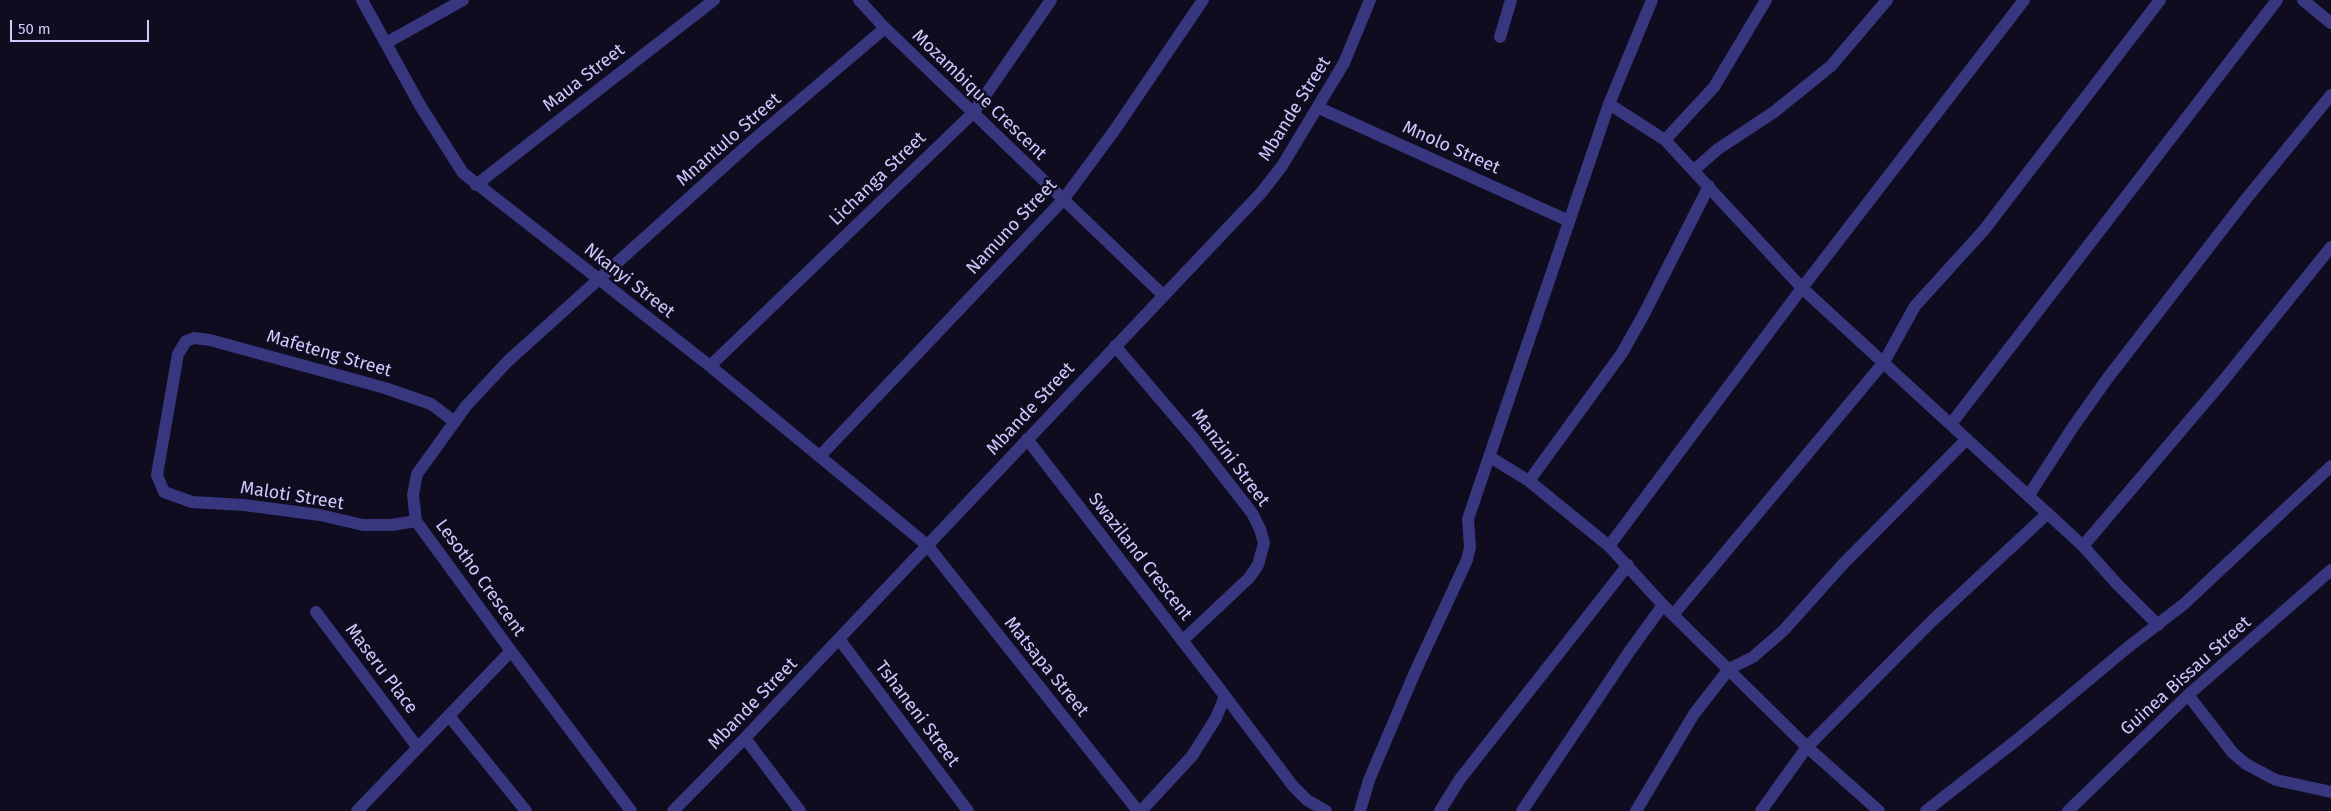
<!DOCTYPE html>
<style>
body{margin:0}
#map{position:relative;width:2331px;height:811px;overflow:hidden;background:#0e0c1e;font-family:"Fira Sans",sans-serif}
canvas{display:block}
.scale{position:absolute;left:10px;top:20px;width:139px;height:22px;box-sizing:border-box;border:2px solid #cec8ff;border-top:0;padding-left:6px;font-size:15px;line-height:18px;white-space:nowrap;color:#cec8ff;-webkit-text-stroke:4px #0e0c1e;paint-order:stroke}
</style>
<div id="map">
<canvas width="2331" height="811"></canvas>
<div class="scale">50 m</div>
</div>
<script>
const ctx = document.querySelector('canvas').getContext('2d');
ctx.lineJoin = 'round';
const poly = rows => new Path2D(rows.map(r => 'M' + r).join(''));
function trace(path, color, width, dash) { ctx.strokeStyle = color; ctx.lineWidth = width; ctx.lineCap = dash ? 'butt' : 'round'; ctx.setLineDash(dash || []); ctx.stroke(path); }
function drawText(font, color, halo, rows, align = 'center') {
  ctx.font = font + ' "Fira Sans",sans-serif'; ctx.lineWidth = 5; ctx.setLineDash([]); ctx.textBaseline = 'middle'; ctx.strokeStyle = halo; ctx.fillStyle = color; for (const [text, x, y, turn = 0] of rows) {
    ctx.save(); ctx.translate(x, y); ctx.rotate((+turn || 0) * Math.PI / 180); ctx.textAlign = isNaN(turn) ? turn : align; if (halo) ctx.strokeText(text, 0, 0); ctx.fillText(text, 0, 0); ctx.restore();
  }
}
trace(poly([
 [362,0,421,107,463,173,710,366,927,545,1138,811],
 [859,0,885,28,1163,295],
 [2303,0,2331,23],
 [1500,37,1511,0],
 [386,43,463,0],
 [1609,104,1665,140,1802,288,2083,546,2117,584,2158,625],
 [1319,108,1569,221],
 [1665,140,1714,87,1766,0],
 [1694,170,1718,149,1774,112,1831,66,1887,0],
 [476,185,714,0],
 [1115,346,1195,440,1252,513,1260,529,1264,543,1258,565,1249,578,1182,641],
 [710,366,973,113,1051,0],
 [1951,424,2277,0],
 [1027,439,1225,696,1216,718,1192,756,1141,811],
 [820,456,1063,200,1114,131,1203,0],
 [1490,457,1529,481,1609,546,1663,605,1807,747,1879,811],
 [1529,481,1622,353,1644,314,1709,186],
 [2029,495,2073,427,2107,379,2246,199,2331,95],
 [416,521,392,525,363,525,320,515,244,505,192,502,164,492,157,475,178,354,186,341,194,338,210,340,385,388,431,404,455,422],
 [1609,546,1802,288,2024,0],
 [2083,546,2223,381,2331,247],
 [316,612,418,748],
 [1673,615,1884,362,1915,306,1984,230,2160,0],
 [839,639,968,811],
 [2188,695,2233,753,2246,764,2276,780,2331,792],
 [1225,696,1293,786,1307,800,1326,811],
 [449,716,526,811],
 [745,738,800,811],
 [357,811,511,651],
 [631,811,511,651,416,521,413,495,417,474,466,406,508,361,751,142,885,28],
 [673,811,745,738,1261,193,1282,166,1344,63,1370,0],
 [1360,811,1369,780,1415,672,1467,560,1470,547,1468,519,1609,104,1652,0],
 [1440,811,1460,779,1628,565],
 [1522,811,1629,652,1663,605],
 [1636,811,1694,714,1729,669,1753,657,1783,631,1844,563,1967,439],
 [1761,811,1807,747,1932,621,2048,513],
 [1926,811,2018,739,2127,648,2184,604,2331,466],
 [2068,811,2188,695,2331,570]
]), '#37367e', 12);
drawText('18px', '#cec8ff', '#0e0c1e', [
 ["Maua Street",584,78,-38],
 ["Mozambique Crescent",979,95,44],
 ["Mbande Street",1295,109,-58],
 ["Mnantulo Street",729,140,-41],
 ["Mnolo Street",1451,148,24],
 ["Lichanga Street",878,179,-44],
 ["Namuno Street",1012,227,-47],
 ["Nkanyi Street",629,281,38],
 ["Mafeteng Street",329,354,16],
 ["Mbande Street",1031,409,-47],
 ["Manzini Street",1230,458,53],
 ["Maloti Street",292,496,9],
 ["Swaziland Crescent",1140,557,52],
 ["Lesotho Crescent",480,578,54],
 ["Matsapa Street",1046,667,51],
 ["Maseru Place",381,669,53],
 ["Guinea Bissau Street",2186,676,-42],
 ["Mbande Street",753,704,-46],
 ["Tshaneni Street",917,714,53]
]);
</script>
